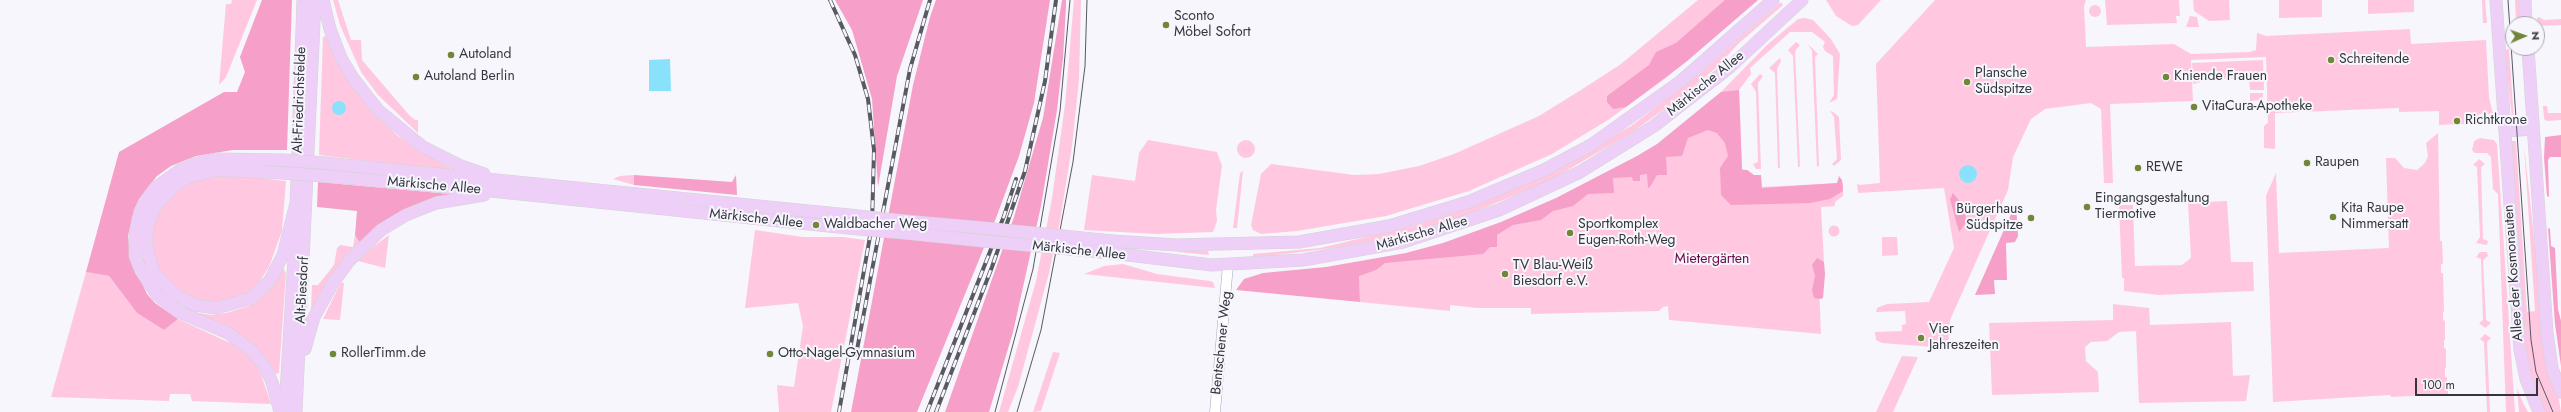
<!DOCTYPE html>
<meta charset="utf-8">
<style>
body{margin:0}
#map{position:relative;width:2561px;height:412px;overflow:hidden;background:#f6f6fc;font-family:Jost,sans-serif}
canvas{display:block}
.north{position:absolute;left:2505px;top:16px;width:40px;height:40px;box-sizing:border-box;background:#f6f6fc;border:1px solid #a9a9b1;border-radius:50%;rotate:88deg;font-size:11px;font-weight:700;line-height:16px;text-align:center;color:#353540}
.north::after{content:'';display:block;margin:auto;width:14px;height:18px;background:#728637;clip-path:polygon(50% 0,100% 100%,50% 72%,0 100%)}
.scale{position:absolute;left:2415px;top:378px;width:123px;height:18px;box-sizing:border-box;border:2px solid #353540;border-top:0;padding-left:5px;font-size:12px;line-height:14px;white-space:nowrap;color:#353540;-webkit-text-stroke:3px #f6f6fc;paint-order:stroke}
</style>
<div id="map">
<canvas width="2561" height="412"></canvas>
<div class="north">N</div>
<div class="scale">100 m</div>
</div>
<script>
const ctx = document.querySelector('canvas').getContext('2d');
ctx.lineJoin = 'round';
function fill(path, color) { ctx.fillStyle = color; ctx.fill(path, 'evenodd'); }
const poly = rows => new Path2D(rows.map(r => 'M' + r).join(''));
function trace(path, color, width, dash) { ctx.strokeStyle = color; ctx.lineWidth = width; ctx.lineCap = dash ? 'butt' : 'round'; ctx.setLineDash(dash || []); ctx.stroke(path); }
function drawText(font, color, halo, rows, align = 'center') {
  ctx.font = font + ' Jost,sans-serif'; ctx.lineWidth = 4; ctx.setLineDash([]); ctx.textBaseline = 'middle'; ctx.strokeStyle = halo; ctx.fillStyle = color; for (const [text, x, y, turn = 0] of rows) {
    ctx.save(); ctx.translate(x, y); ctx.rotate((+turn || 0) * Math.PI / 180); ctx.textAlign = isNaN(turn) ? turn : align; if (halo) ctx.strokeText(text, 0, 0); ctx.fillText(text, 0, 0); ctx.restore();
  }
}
fill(poly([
 [232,0,257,0,226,77,219,85,226,4,231,4],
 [333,0,338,0,351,40,361,40,362,60,409,115,415,120,418,120,418,133,378,95,361,72,340,25],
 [1074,0,1081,0,1079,80,1072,146,1060,221,1049,273,1018,387,1008,412,999,412,1036,281,1052,198,1065,105],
 [1698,0,1758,0,1666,78,1608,120,1552,154,1469,191,1386,216,1297,231,1261,234,1253,230,1251,225,1261,174,1271,164,1354,175,1379,174,1419,166,1454,154,1539,116,1584,88,1621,64],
 [1826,0,1881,0,1858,25,1852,26,1836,16],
 [1935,0,2086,0,2084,6,2086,47,2174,44,2191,54,2250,52,2256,50,2257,33,2266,36,2410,29,2411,44,2486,40,2489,97,2493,114,2479,114,2479,123,2439,125,2439,111,2399,112,2399,108,2275,113,2275,149,2264,148,2264,126,2268,123,2266,57,2191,60,2193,101,2110,104,2113,183,2104,183,2101,109,2091,103,2045,109,2031,119,2013,157,2008,190,1950,320,1948,347,1945,348,1882,343,1876,340,1875,332,1902,331,1902,325,1906,324,1905,311,1876,312,1877,308,1887,304,1929,302,1954,248,1944,188,1858,193,1857,183,1859,185,1880,183,1876,64],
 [2105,0,2179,0,2180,16,2176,16,2177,23,2107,25],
 [2193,0,2229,0,2230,20,2209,21,2194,11],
 [2279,0,2322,0,2322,17,2279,18],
 [2368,0,2414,0,2414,12,2368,14],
 [2482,0,2485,0,2487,23,2483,23],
 [2515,0,2521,0,2522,24,2516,24],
 [1781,2,1783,5,1738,44,1717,67,1677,100,1631,133,1549,181,1467,215,1411,232,1349,246,1253,258,1253,254,1320,248,1412,226,1469,208,1547,175,1631,126,1699,74],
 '2089 11a6 6 0 1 1 12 0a6 6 0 1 1-12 0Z',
 [2190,16,2197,17,2199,27,2186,27],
 [2539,17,2544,20,2561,19,2561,25,2537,26,2537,18],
 [1805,18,1813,20,1831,39,1840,54,1837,99,1829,103,1834,95,1833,56,1825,51,1823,47,1825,42,1812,32,1790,32,1750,68,1751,74,1739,90,1742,169,1747,170,1754,175,1761,175,1761,187,1843,183,1843,196,1835,202,1835,206,1821,207,1824,262,1818,263,1821,334,1669,320,1668,306,1663,307,1659,311,1531,314,1531,308,1477,308,1450,305,1450,311,1360,302,1358,264,1446,244,1555,201,1605,175,1657,145,1721,92,1767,45,1798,19],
 [328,35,376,115,397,135,418,150,457,172,319,155,323,37],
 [1796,42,1800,45,1795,51,1800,167,1798,167,1793,56,1788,50],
 [1808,44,1818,54,1815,57,1819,166,1817,167,1812,51],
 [2509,49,2514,119,2512,119,2505,50],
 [1780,58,1781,61,1777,69,1780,168,1778,168,1775,73,1769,68],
 [2263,60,2264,90,2250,90,2249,78,2213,79,2193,84,2192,63],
 [1760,74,1763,76,1758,83,1761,169,1756,169,1753,164,1758,162,1756,92,1751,84],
 [2250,93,2263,93,2263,100,2250,101],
 [2543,106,2547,106,2548,113,2561,113,2561,120,2547,121,2544,119],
 [1830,111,1833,112,1839,117,1841,160,1834,166,1832,164,1837,159,1834,117],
 [2438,133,2440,241,2442,241,2443,264,2441,264,2441,273,2443,273,2444,311,2443,312,2443,320,2445,321,2445,340,2444,340,2444,348,2446,349,2446,368,2445,368,2445,377,2447,377,2448,395,2423,396,2423,394,2414,394,2414,396,2391,397,2390,395,2273,402,2266,196,2276,173,2279,253,2389,248,2386,158,2395,158,2404,168,2417,170,2425,163,2428,156,2426,143],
 [2480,138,2494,140,2497,144,2515,412,2506,412,2498,194,2493,189,2491,157,2487,153,2475,153,2472,150,2474,141],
 '1237 149a9 9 0 1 1 18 0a9 9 0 1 1-18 0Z',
 [1148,140,1217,152,1222,166,1216,210,1217,221,1213,232,1156,234,1084,230,1092,175,1135,181,1139,153],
 [2511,141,2516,141,2527,312,2535,311,2524,146,2537,264,2561,412,2544,412,2526,360],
 [2479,159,2485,164,2481,167,2483,239,2488,241,2487,245,2476,243,2480,237,2477,167,2473,165],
 [1243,171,1237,228,1233,228,1240,173],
 [224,174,286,181,282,231,269,267,256,287,246,295,222,302,197,302,168,285,155,263,151,232,157,213,174,192,189,182],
 [634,175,634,185,613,179,620,176],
 [2227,201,2231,262,2253,262,2254,291,2159,295,2124,291,2124,278,2122,278,2119,205,2133,205,2135,266,2182,265,2191,258,2188,203],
 [758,211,896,225,982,236,758,214],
 '1828.5 231a5.5 5.5 0 1 1 11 0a5.5 5.5 0 1 1-11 0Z',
 [755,230,803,237,843,237,865,240,831,412,779,412,777,385,794,387,803,326,798,303,745,308],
 [355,235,360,243,330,278,313,309,311,309,312,285,318,285,334,265,337,248,340,245,353,247],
 [389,235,385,268,358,261,373,247],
 [1882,237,1897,237,1898,255,1882,256],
 [1178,251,1208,251,1209,255,1178,252],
 [2487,252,2488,256,2483,260,2486,320,2491,323,2485,328,2479,323,2483,320,2481,259,2476,257,2480,252],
 [1123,264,1157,274,1210,281,1213,282,1215,288,1084,274,1104,266],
 [283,268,286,273,279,373,275,374,272,369,194,312,211,315,226,313,249,306,266,293],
 [86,272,109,276,137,313,164,330,178,319,239,347,258,365,271,404,192,401,190,394,170,394,169,401,51,397],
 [341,282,344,283,340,320,323,319],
 [2113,304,2149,308,2150,325,2231,322,2233,376,2250,375,2246,401,2139,403,2136,331,2119,332,2107,341,2091,342,2085,347,2086,361,2098,372,2099,392,1992,395,1989,323,2113,320],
 [2485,334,2491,338,2487,342,2490,412,2487,412,2484,342,2480,339],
 [1053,352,1060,353,1041,411,1033,412],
 [1902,356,1918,357,1893,412,1876,412],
 [2517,388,2523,403,2528,412,2519,412]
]), '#ffc8e0');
fill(poly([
 [262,0,292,0,287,150,233,150,196,156,171,166,157,176,139,199,134,210,128,236,131,260,147,294,155,303,178,319,164,330,137,313,109,276,86,272,119,152,224,92,237,92,245,72,240,57],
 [835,0,923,0,897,76,878,187,872,99,852,30],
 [936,0,1050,0,1034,103,1019,156,996,218,917,412,851,412,913,85,930,17],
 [1062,0,1066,0,1066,7,1063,58,1057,110,1041,206,1013,332,989,412,945,412,1014,217,1043,118],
 [1725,0,1758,0,1686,62,1626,107,1613,109,1607,102,1607,96,1649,65,1656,52,1676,43],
 [1739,90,1742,170,1747,170,1754,175,1761,175,1762,188,1837,183,1839,176,1842,180,1843,191,1830,199,1810,203,1731,205,1721,195,1720,168,1728,156,1725,143,1717,133,1708,130,1688,138,1682,156,1666,157,1667,175,1657,175,1650,187,1648,188,1647,174,1640,175,1640,181,1633,181,1632,177,1613,178,1614,193,1588,194,1573,206,1553,211,1541,220,1513,225,1497,235,1497,247,1490,247,1483,254,1385,263,1376,270,1359,276,1360,302,1236,290,1244,279,1263,273,1326,267,1406,253,1443,243,1501,222,1556,198,1637,156,1657,144,1721,92],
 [2561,135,2561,157,2550,157,2548,160,2549,197,2547,196,2544,158,2545,137],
 [634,175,732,182,736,175,737,195,634,185],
 [318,182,450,194,450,195,360,243,355,235,357,211,317,207],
 [1953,193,1965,208,1966,223,1959,232,1950,199],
 [2016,203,2018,236,2015,242,2006,243,2007,280,1994,280,1995,294,1975,295],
 [2548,228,2550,229,2551,246,2555,248,2558,309,2561,321,2561,366,2555,324],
 [1817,258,1824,262,1825,274,1823,298,1820,299,1814,298,1812,290,1815,276,1812,265]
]), '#f69fc8');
fill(poly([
 [670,59,671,91,649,91,649,60],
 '332 108a7 7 0 1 1 14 0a7 7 0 1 1-14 0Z',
 '1959 174a9 9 0 1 1 18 0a9 9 0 1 1-18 0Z'
]), '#8ae1fc');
const minor = poly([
 [1215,412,1228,265]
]);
const major = poly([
 [323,0,330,29,341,58,353,78,378,110,423,147,461,166,484,174],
 [2496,0,2520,350,2526,379,2539,412],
 [2525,0,2526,24],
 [2528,48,2547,333,2552,368,2561,392],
 [2505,131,2533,129],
 [325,163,849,215],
 [283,173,217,170,189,177,176,184,156,205,148,224,146,244,154,273,174,294,195,305,216,308,252,298,270,280,283,255,297,199],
 [324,176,491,191,848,228],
 [296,207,303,0],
 [905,221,984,228],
 [904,233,983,241],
 [1112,241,1177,245,1299,242,1389,226,1468,202,1544,170,1591,145,1681,81,1773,0],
 [1111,253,1212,265,1303,260,1403,242,1499,210,1580,172,1654,126,1730,67,1802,0],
 [305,349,314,317,333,283,349,261,381,230,406,215,436,203,484,195],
 [285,410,296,225],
 [280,412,272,382,265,367,252,351,228,333,177,311,157,295,141,271,135,256,135,236,138,219,144,203,155,188,180,170,197,163,216,159,283,160],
 [296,412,315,0]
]);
trace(minor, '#a6a6c0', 11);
trace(major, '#d3d3d5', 13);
trace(minor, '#fff', 10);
trace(major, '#eecff8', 12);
trace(poly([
 [2508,0,2531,340,2536,372,2553,412],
 [995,412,1033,269,1060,111,1070,0],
 [1017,412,1041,330,1073,162,1085,66,1087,0]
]), '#595963', 1);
const rail = poly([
 [830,0,855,55,868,99,874,150,872,225,839,412],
 [856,355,910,69,930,0],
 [927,412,1004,216,1016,179],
 [936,412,992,267,1025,171,1045,81,1056,0]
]);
trace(rail, '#595963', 4);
trace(rail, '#f6f6fc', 2.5, [8]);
const majorBridge = poly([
 [283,160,325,163],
 [283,173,324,176],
 [849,215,905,221],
 [848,228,904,233],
 [984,228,1112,241],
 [983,241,1111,253]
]);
trace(majorBridge, '#d3d3d5', 13, []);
trace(majorBridge, '#eecff8', 12);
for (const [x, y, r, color] of [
 [1166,25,4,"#728637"],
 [451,55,4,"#728637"],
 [2331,60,4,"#728637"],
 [416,77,4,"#728637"],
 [2166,77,4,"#728637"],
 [1967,82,4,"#728637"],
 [2194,107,4,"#728637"],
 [2457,121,4,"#728637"],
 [2307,163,4,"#728637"],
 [2138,168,4,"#728637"],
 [2087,207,4,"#728637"],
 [2333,217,4,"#728637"],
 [2031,218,4,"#728637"],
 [816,225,4,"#728637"],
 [1570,233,4,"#728637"],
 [1505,274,4,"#728637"],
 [1921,338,4,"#728637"],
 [333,354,4,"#728637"],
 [770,354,4,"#728637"]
]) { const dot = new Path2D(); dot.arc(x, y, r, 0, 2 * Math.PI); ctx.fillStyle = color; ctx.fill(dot); trace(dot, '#f6f6fc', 1.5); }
drawText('14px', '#353540', '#f6f6fc', [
 ["Sconto",1174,17],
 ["Möbel Sofort",1174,33],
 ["Autoland",459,55],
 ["Schreitende",2339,60],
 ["Plansche",1975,74],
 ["Südspitze",1975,90],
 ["Autoland Berlin",424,77],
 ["Kniende Frauen",2174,77],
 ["VitaCura-Apotheke",2202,107],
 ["Richtkrone",2465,121],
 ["Raupen",2315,163],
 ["REWE",2146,168],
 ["Eingangsgestaltung",2095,199],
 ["Tiermotive",2095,215],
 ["Kita Raupe",2341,209],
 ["Nimmersatt",2341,225],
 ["Bürgerhaus",2023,210,"right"],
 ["Südspitze",2023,226,"right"],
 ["Waldbacher Weg",824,225],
 ["Sportkomplex",1578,225],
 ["Eugen-Roth-Weg",1578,241],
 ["TV Blau-Weiß",1513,266],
 ["Biesdorf e.V.",1513,282],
 ["Vier",1929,330],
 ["Jahreszeiten",1929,346],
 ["RollerTimm.de",341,354],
 ["Otto-Nagel-Gymnasium",778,354]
], 'left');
drawText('14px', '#353540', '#f6f6fc', [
 ["Märkische Allee",1706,84,-39],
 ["Alt-Friedrichsfelde",300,100,-88],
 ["Märkische Allee",434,186,5],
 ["Märkische Allee",756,219,6],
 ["Märkische Allee",1422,234,-16],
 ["Märkische Allee",1079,251,6],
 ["Allee der Kosmonauten",2514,273,-94],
 ["Alt-Biesdorf",303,290,-87],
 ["Bentschener Weg",1222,343,-84]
]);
drawText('14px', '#6f0748', '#f6f6fc', [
 ["Mietergärten",1712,260]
]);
</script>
